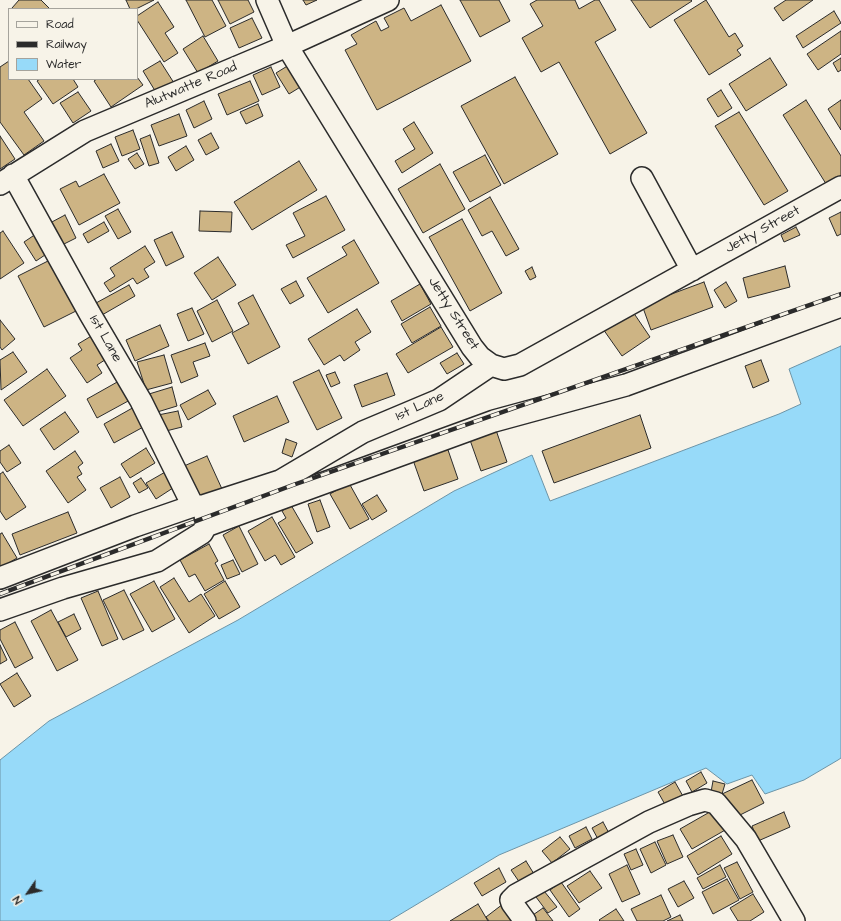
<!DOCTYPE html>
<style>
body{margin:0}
#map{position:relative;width:841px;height:921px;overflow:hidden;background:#f7f3e8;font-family:"Architects Daughter",sans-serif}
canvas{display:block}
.legend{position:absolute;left:8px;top:8px;width:130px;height:72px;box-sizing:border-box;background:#f7f3e8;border:1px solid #a5a39c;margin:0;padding:5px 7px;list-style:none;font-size:12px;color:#2b2b2b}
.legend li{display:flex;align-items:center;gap:8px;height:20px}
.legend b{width:20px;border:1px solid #a5a39c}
.north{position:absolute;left:8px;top:873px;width:40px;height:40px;-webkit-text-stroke:3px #f7f3e8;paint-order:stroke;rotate:236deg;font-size:11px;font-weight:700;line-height:16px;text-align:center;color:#2b2b2b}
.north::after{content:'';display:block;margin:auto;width:14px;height:18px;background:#2b2b2b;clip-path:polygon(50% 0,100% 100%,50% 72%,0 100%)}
</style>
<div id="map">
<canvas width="841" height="921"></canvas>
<ul class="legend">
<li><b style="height:5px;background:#f7f3e8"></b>Road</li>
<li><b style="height:5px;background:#2b2b2b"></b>Railway</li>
<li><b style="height:11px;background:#97daf9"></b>Water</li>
</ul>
<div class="north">N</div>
</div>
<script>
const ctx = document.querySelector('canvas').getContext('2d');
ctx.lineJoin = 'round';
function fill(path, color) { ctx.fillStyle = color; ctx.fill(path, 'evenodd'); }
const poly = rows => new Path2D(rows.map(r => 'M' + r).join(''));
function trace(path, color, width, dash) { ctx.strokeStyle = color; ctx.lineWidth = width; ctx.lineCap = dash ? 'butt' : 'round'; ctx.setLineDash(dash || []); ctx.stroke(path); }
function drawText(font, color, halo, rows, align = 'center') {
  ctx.font = font + ' "Architects Daughter",sans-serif'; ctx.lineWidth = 4; ctx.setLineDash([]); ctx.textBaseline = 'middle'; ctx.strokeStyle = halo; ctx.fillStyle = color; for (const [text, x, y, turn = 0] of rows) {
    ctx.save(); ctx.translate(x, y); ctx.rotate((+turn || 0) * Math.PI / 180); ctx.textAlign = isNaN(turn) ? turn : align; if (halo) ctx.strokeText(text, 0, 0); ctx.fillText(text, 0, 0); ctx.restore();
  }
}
const water = poly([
 [841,346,841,758,838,760,804,780,765,794,752,775,727,784,706,768,499,855,389,921,0,921,0,760,49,721,238,620,454,491,532,455,550,501,779,414,801,404,789,369,841,346]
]);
fill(water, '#97daf9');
trace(water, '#6c94a7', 1);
const building = poly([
 [19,0,41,0,50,9,13,9,12,8,19,0],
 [126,0,154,0,136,9,130,9,126,0],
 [186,0,212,0,226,26,205,37,186,0],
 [218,0,248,0,254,12,230,24,218,0],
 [303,0,317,0,306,5,303,0],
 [460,0,499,0,510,21,480,37,460,0],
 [537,0,575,0,579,9,595,0,599,0,616,30,595,42,647,133,610,154,559,62,541,72,522,38,543,26,530,4,537,0],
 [631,0,691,0,692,1,650,28,631,0],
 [706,0,729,37,735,33,743,46,737,50,741,55,709,75,674,20,706,0],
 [786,0,813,0,783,21,774,8,786,0],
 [158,2,174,27,165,33,178,53,164,62,137,20,137,16,158,2],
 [441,5,471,61,377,110,345,50,357,44,351,35,376,21,381,31,389,27,384,18,404,8,411,21,441,5],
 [834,11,841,23,803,48,796,36,834,11],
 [252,18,262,38,239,48,230,28,252,18],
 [841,31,841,54,818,70,807,54,841,31],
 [203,36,218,61,198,73,183,49,203,36],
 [770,58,787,85,746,111,729,84,770,58],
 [841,58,841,70,838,72,833,63,841,58],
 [9,61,9,79,28,79,42,99,24,112,44,141,24,155,0,122,0,67,9,61],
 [160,61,174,83,157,94,143,71,160,61],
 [289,65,302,86,289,94,276,73,289,65],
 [271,67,280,87,262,95,253,75,271,67],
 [137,77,143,85,111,107,94,81,97,79,137,79,137,77],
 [515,77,558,154,504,184,461,106,515,77],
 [40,79,73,79,78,87,53,104,37,81,40,79],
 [250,81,259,101,227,115,218,94,250,81],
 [721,90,732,108,718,117,707,99,721,90],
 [78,92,91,111,73,123,60,103,78,92],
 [806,100,841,156,841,178,828,187,783,115,806,100],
 [841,100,841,130,828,109,841,100],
 [204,101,212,119,194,128,186,110,204,101],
 [258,104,263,116,246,124,240,112,258,104],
 [739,112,788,191,764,205,715,126,739,112],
 [179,114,187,136,159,146,151,125,179,114],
 [414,122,433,153,402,173,395,161,415,149,403,129,414,122],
 [133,130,140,149,122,156,115,137,133,130],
 [211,133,219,148,206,155,198,140,211,133],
 [150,135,159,163,149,166,140,139,150,135],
 [0,136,15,159,0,169,0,136],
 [111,144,119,161,103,168,96,151,111,144],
 [186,146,194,160,176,171,168,157,186,146],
 [137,153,144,164,135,169,128,159,137,153],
 [485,155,501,185,470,202,453,172,485,155],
 [299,161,317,190,252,230,234,202,299,161],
 [440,164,465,209,423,233,398,189,440,164],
 [104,174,120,203,79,225,60,189,76,181,79,187,104,174],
 [326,196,345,230,293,258,286,245,305,236,293,213,326,196],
 [490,197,519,249,506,256,492,231,482,236,468,210,490,197],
 [118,209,131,232,118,239,105,216,118,209],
 [200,211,232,212,231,232,199,231,200,211],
 [841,212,841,234,837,236,829,218,841,212],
 [65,215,76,238,62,245,50,223,65,215],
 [462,219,502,293,470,311,429,237,462,219],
 [104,222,109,231,88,243,83,234,104,222],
 [796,227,800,235,784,242,781,235,796,227],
 [3,231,24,263,0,279,0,233,3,231],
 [172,232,184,257,166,266,154,240,172,232],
 [36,234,48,253,36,261,24,242,36,234],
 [354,240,379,283,328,313,307,278,347,255,342,247,354,240],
 [145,246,155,262,144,269,149,277,137,284,133,278,110,292,104,283,115,276,110,268,145,246],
 [218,257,236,285,212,300,194,273,218,257],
 [54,258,80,309,44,327,18,276,54,258],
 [785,266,790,287,748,298,743,278,785,266],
 [532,267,536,277,530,280,525,271,532,267],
 [296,281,304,296,290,304,281,289,296,281],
 [704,282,713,307,651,330,642,305,704,282],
 [726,282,737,301,725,308,714,290,726,282],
 [420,284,431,304,402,321,391,301,420,284],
 [129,285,135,296,102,315,96,303,129,285],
 [253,295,280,347,248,364,232,333,249,324,238,303,253,295],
 [217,300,233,331,212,342,197,311,217,300],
 [430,307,441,326,412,343,401,324,430,307],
 [192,308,204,334,188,341,177,314,192,308],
 [357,309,371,332,355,342,360,350,344,361,340,355,324,365,308,339,357,309],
 [631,309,650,337,622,356,603,329,631,309],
 [0,320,15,339,2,350,0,347,0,320],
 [160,325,169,346,135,361,126,340,160,325],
 [441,327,453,347,408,373,396,354,441,327],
 [93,335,108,358,97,365,102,373,87,383,70,358,82,350,78,344,93,335],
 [205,343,210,356,193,362,198,376,181,383,171,355,205,343],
 [13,352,27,372,1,390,0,360,13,352],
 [457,353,464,364,447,374,440,363,457,353],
 [164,355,172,383,146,390,137,362,164,355],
 [761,360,769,381,753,388,745,366,761,360],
 [47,369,66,396,23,426,4,400,47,369],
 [319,370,342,418,317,430,293,382,319,370],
 [335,372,340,383,331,387,326,375,335,372],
 [387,373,395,395,362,407,354,385,387,373],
 [119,381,130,400,97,418,87,399,119,381],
 [172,387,177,406,154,413,149,394,172,387],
 [208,390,216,404,188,420,180,405,208,390],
 [277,396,289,422,244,442,233,416,277,396],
 [136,406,147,425,114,443,104,424,136,406],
 [178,411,182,427,162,432,158,415,178,411],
 [65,412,79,432,54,450,40,429,65,412],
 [640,415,651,448,554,483,542,451,640,415],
 [496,430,507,462,481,471,470,440,496,430],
 [286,439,297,443,292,457,282,453,286,439],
 [9,445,21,463,7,472,0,462,0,451,9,445],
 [447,447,458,479,424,491,413,460,447,447],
 [146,448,155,463,130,478,121,464,146,448],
 [75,451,83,463,78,467,82,474,77,477,86,490,68,503,46,471,75,451],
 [207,456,222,489,198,499,184,466,207,456],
 [167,471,176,486,156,499,146,483,167,471],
 [3,472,26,507,6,520,0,511,0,474,3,472],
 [120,477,130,497,111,508,100,488,120,477],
 [141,478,148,488,139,493,133,483,141,478],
 [349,483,369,519,350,529,330,494,349,483],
 [377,495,387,511,372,520,362,504,377,495],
 [320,500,330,527,317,532,308,504,320,500],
 [291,505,313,543,296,553,278,523,286,518,282,511,291,505],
 [68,512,77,533,20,555,12,534,68,512],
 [272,517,295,557,281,565,275,555,265,561,248,531,272,517],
 [239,526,258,564,242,572,223,535,239,526],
 [2,533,17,558,0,568,0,534,2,533],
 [209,544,218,561,215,563,224,580,205,591,195,574,189,577,180,560,209,544],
 [233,560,240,574,227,579,221,565,233,560],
 [174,578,189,602,201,594,215,616,189,633,160,587,174,578],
 [154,581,175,619,152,632,130,594,154,581],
 [225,581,240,607,219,619,204,594,225,581],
 [124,590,144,630,123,640,103,600,124,590],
 [98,591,118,639,102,646,81,598,98,591],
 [51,610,78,660,57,671,31,621,51,610],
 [74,614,81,629,66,637,58,622,74,614],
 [15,622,33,658,15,668,0,639,0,630,15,622],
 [0,645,7,660,0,664,0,645],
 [17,673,31,696,14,707,0,684,17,673],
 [701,772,707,783,692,792,686,781,701,772],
 [752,780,764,803,734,818,722,794,752,780],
 [713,781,725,784,722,794,711,792,713,781],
 [675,782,684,798,667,808,658,792,675,782],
 [715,809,727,829,692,849,680,829,715,809],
 [784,812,790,827,758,841,752,826,784,812],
 [603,822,610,835,599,841,592,828,603,822],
 [586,827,592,839,575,848,569,836,586,827],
 [673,835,683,857,667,864,657,841,673,835],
 [721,836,732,854,698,875,687,856,721,836],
 [560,837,570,849,552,863,542,851,560,837],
 [655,842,666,865,651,873,640,849,655,842],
 [636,849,643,865,631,870,624,854,636,849],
 [526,861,534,874,520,883,511,870,526,861],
 [737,862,753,892,740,899,724,868,737,862],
 [627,865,640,894,622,902,609,874,627,865],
 [720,865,726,877,703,889,697,878,720,865],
 [499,868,506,882,482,896,474,883,499,868],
 [590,871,602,888,579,903,567,886,590,871],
 [727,879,739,900,713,914,702,892,727,879],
 [684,881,694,898,678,907,668,889,684,881],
 [561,882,580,909,569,917,550,890,561,882],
 [544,891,557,907,548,913,536,897,544,891],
 [753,894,764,912,750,921,738,921,730,908,753,894],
 [661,895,671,917,663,921,637,921,631,909,661,895],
 [478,904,488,921,450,921,478,904],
 [503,904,513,920,511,921,489,921,486,917,503,904],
 [543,908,553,921,532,921,530,917,543,908],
 [616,909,624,921,600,921,599,920,616,909],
 [680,915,683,921,667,921,680,915]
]);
fill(building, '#cdb484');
trace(building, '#2b2b2b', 1);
const minor = poly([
 [267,0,287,46,472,347,480,357,491,365,504,369,520,365,841,187],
 [13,175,90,314,141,401,193,506],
 [642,178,692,270],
 [0,184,85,131,287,46,388,0],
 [206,526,494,421,626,385,841,306],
 [0,578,135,526,193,506,203,506,280,481,363,432,439,400,491,365],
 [0,610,63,588,157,561,202,533,206,526,205,513],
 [525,921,512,903,511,900,516,895,649,822,688,805,705,800,716,803,746,839,794,921]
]);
trace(minor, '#2b2b2b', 24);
trace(minor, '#f7f3e8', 21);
const rail = poly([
 [0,594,293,485,841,294]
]);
trace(rail, '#2b2b2b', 4.5);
trace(rail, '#f7f3e8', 3, [9]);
drawText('14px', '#2b2b2b', '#f7f3e8', [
 ["Alutwatte Road",191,86,-23],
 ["Jetty Street",763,230,-29],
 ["Jetty Street",453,314,58],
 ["1st Lane",105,339,60],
 ["1st Lane",420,407,-25]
]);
</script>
